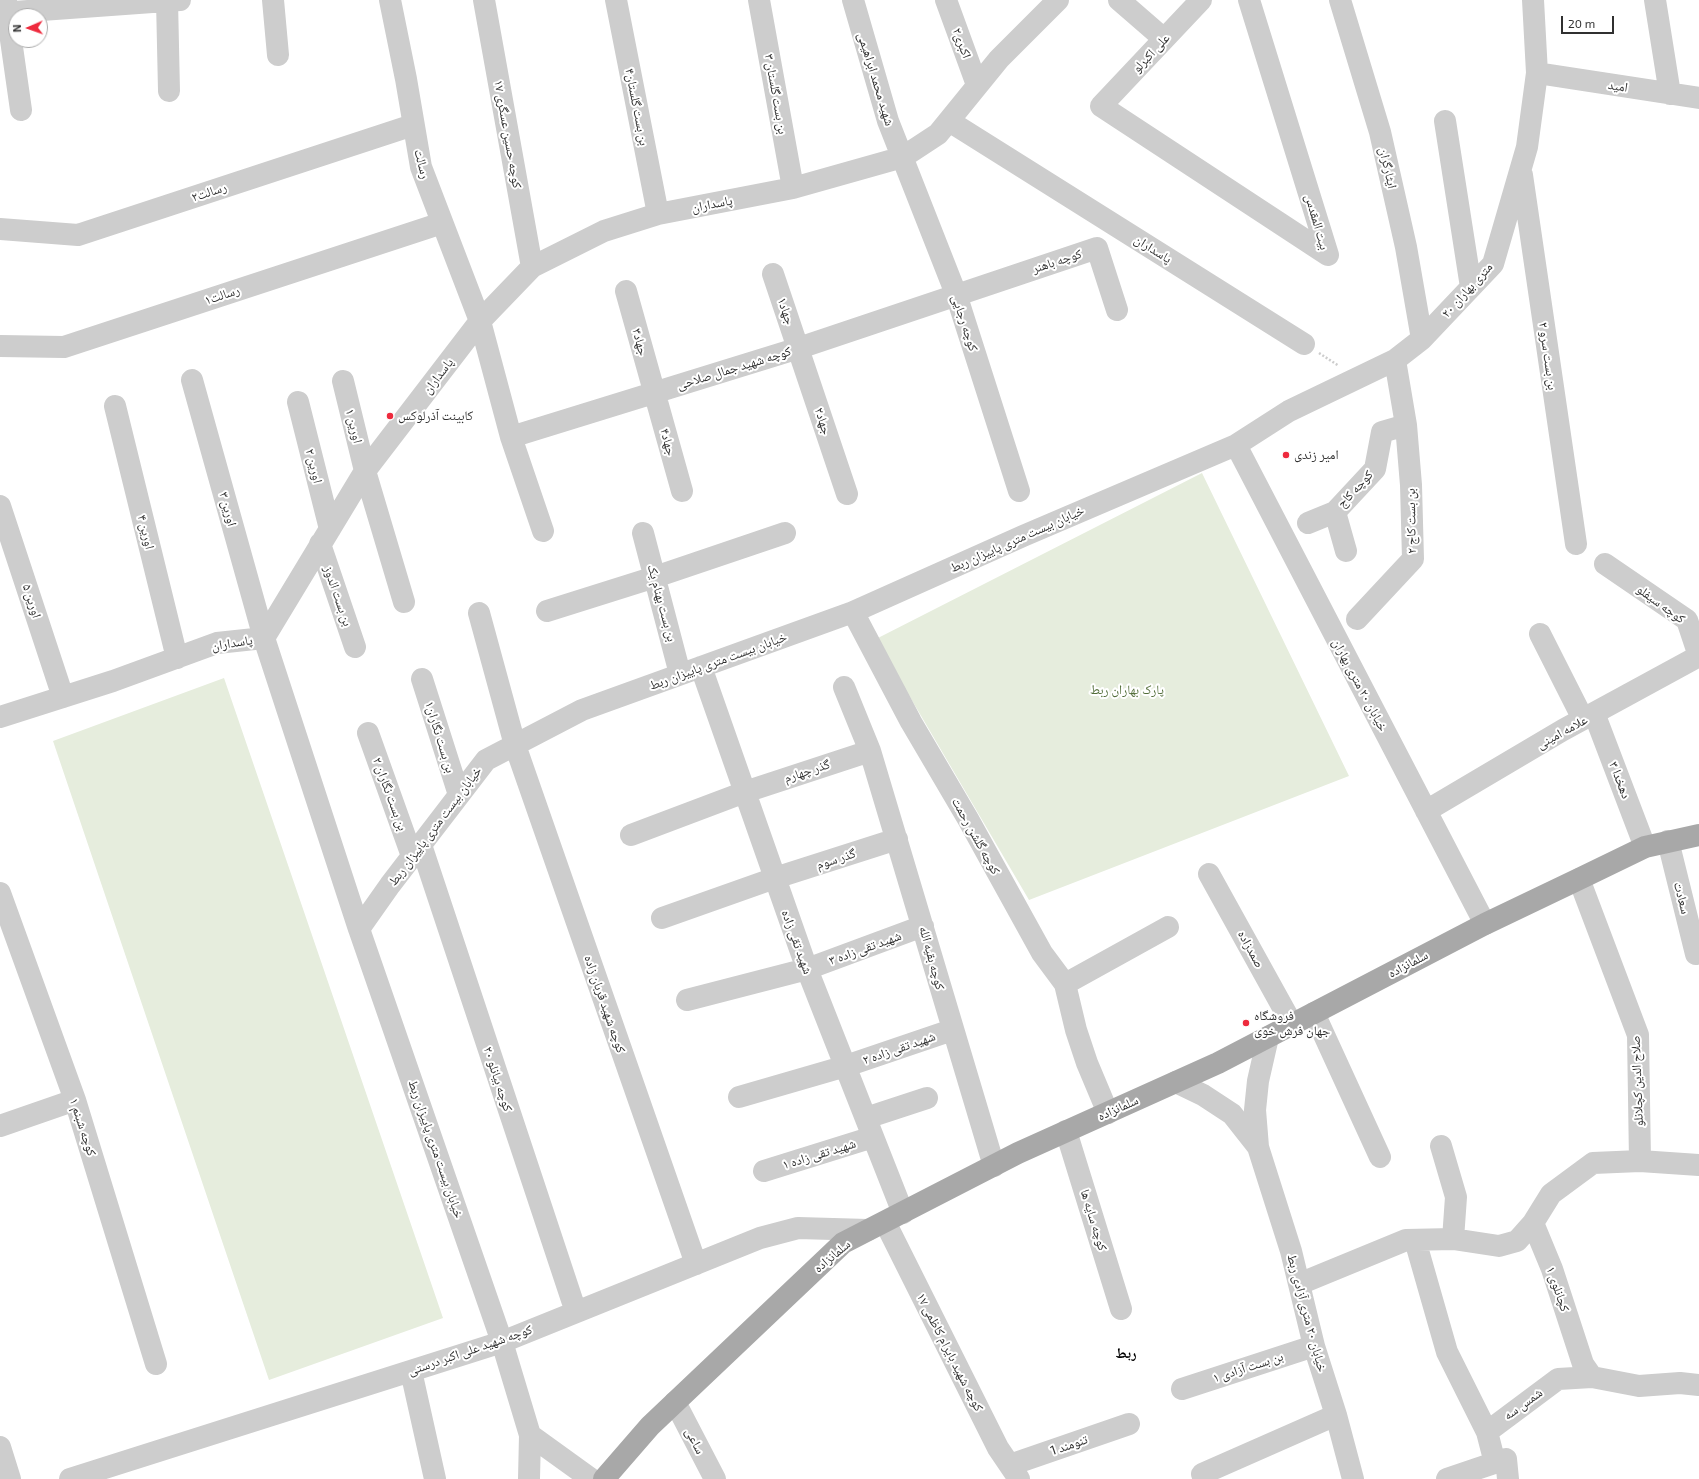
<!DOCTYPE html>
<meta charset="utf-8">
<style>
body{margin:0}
#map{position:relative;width:1699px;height:1479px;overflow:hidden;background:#fff;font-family:"Exo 2",sans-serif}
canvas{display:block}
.north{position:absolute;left:8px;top:8px;width:40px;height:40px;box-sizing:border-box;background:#fff;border:1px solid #acacac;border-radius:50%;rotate:268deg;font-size:11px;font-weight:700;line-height:16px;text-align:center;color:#303030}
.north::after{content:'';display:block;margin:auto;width:14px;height:18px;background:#ee2a3d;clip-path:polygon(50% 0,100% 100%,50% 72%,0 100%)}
.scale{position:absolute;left:1561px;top:16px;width:53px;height:18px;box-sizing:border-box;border:2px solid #303030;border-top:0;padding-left:5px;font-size:12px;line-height:14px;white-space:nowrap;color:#303030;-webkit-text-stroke:3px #fff;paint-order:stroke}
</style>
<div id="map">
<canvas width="1699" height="1479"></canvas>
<div class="north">N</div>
<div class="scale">20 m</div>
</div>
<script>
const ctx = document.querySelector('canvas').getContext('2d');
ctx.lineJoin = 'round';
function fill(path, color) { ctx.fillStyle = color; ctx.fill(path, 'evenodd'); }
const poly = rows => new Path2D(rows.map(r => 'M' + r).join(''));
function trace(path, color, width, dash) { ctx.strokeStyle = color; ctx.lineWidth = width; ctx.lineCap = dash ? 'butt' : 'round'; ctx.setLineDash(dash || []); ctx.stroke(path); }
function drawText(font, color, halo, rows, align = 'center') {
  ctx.font = font + ' "Exo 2","Noto Naskh Arabic",sans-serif'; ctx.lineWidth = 4; ctx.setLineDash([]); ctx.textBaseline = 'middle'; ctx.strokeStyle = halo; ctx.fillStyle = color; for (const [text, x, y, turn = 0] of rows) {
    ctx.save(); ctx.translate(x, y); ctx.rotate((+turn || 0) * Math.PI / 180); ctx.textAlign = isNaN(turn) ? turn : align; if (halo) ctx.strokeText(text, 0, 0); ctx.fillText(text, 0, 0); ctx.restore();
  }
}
fill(poly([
 [1202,473,1349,776,1029,900,876,639],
 [224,678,443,1318,269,1380,53,741]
]), '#e6eddd');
trace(poly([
 [1319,353,1339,366]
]), '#cdcdcd', 2.5, [2, 2]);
trace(poly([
 [6,0,7,12,21,110],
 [167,0,169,91],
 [273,0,278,55],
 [390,0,406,79,421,167,480,321,511,437,543,531],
 [484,0,532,267],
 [616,0,658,214],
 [759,0,793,188],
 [853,0,888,121,956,294,1019,491],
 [946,0,977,85],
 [1119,0,1164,39],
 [1201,0,1101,106,1328,255,1249,0],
 [1340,0,1380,132,1406,247,1422,339],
 [1655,0,1670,94],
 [0,13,180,0],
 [1537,73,1699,98],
 [949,121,1304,344],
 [1445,121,1471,287],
 [1522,175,1576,544],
 [0,229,78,235,413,125],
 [773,274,847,494],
 [626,291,682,491],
 [0,346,64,347,442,223],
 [192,380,264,638,359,929],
 [343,381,365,471,404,602],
 [298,402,330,529],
 [115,406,177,658],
 [511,437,799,348,1097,248,1117,310],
 [1236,445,1485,924],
 [0,506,63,697],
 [1335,512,1346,551],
 [1308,523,1335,512,1375,469,1382,432,1406,425,1395,360],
 [643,533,680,674],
 [320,544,355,647],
 [1605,564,1687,620,1699,656],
 [547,611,655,577,785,533],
 [853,612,911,722,968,819,1042,953,1065,984,1076,1030,1087,1063,1108,1113],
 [479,613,515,745,696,1264],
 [1357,619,1413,559,1411,485,1406,425],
 [1540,634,1583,719],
 [264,638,365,471,480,321,532,267,604,231,658,214,793,188,903,157,938,134,999,59,1058,0],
 [701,667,807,969,903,1213],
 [422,679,459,795],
 [844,687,870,751,994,1166],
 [1594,713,1645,847],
 [0,717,113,681,217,643,264,638],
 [368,733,412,856],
 [1426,811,1563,730,1699,656],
 [631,835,745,792,870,751],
 [1668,841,1696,954],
 [421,845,576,1312],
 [1209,874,1292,1024],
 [1579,879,1638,1035,1640,1161,1699,1165],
 [0,893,75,1100,156,1364],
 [662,918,775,878,897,839],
 [1065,984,1168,927],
 [687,1000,807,969,923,926],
 [1314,1013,1380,1157],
 [1268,1037,1258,1081,1255,1110,1258,1147,1291,1251,1314,1346,1336,1415,1353,1479],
 [1176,1082,1203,1095,1232,1114,1258,1147],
 [739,1097,846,1066,952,1030],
 [866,1118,927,1098],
 [0,1126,75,1100],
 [1066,1131,1121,1309],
 [1441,1146,1456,1197,1453,1239],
 [1640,1161,1593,1163,1551,1194,1533,1223,1552,1269,1583,1364,1592,1377,1639,1386,1680,1383,1699,1385],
 [764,1171,873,1137],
 [885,1222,998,1448,1019,1479],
 [1415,1240,1447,1352,1487,1432],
 [1299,1284,1406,1240,1453,1239,1499,1246,1517,1241,1533,1223],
 [411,1371,435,1479],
 [1182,1389,1314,1346],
 [675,1402,715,1479],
 [530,1435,591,1479],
 [0,1447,10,1479],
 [1495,1463,1487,1432,1558,1379,1592,1377],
 [1010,1465,1129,1424],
 [1202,1474,1336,1415],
 [70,1479,502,1342,760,1238,798,1228,868,1230],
 [529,1479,530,1435,502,1342,359,929,390,885,486,760,582,710,853,612,1023,536,1236,445,1289,411,1395,360,1422,339,1493,264,1527,147,1537,73,1533,0],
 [1447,1479,1506,1459,1508,1479]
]), '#cdcdcd', 22);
trace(poly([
 [604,1479,650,1426,843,1243,1018,1153,1218,1063,1485,924,1579,879,1645,847,1699,835]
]), '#a8a8a8', 22);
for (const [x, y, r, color] of [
 [390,416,4,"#ee2a3d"],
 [1286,455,4,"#ee2a3d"],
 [1246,1023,4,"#ee2a3d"]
]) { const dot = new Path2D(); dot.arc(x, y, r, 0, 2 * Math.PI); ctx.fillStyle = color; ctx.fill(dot); trace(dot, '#fff', 1.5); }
drawText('13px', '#303030', '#fff', [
 ["اکبری۲",962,43,70],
 ["علی اکبرلو",1151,53,-47],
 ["شهید محمد ابراهیمی",876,79,73],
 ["امید",1618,86,9],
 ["بن بست گلستان ۳",776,94,80],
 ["بن بست گلستان۴",637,107,79],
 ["کوچه حسین عسگری ۱۷",508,134,80],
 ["رسالت",422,164,76],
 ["ایثارگران",1388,168,77],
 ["رسالت۲",209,192,-18],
 ["پاسداران",712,204,-11],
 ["بیت المقدس",1317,222,74],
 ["پاسداران",1153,249,32],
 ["کوچه باهنر",1057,261,-18],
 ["۲۰ متری بهاران",1467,290,-48],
 ["رسالت۱",222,295,-18],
 ["جهاد۱",786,311,71],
 ["کوچه رجایی",965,323,72],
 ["جهاد۳",640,342,75],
 ["بن بست سرو ۲",1548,356,82],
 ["کوچه شهید جمال صلاحی",734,368,-17],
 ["پاسداران",438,376,-53],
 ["جهاد۲",823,421,72],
 ["اورین ۱",354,426,76],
 ["جهاد۴",668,442,75],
 ["اورین ۲",314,466,76],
 ["کوچه کاج",1355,489,-47],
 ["اورین ۳",228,509,75],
 ["بن بست کاج ۲",1411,521,-91],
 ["اورین ۴",146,532,76],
 ["خیابان بیست متری پاییزان ربط",1017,539,-24],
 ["بن بست الدوز",338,596,71],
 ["اورین ۵",32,601,72],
 ["بن بست بهنام یک",662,603,75],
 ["کوچه سیفلو",1661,604,36],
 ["پاسداران",232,643,-9],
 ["خیابان بیست متری پاییزان ربط",718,661,-20],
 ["خیابان ۲۰ متری بهاران",1360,685,62],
 ["علامه امینی",1562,732,-29],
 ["بن بست نگاران۱",440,737,73],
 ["گذر چهارم",807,771,-18],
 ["دهخدا ۳",1620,780,69],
 ["بن بست نگاران ۲",390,794,70],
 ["خیابان بیست متری پاییزان ربط",435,826,-53],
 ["کوچه گلشن رحمت",976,836,61],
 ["گذر سوم",836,859,-18],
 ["سعادت",1682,898,76],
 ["شهید تقی زاده",797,942,70],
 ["شهید تقی زاده ۳",865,948,-20],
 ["صمدزاده",1251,949,61],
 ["کوچه بقیه الله",932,958,75],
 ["سلمانزاده",1408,964,-28],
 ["کوچه شهید قربان زاده",605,1004,71],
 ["شهید تقی زاده ۲",899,1048,-19],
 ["کوچه بیانلو ۲۰",498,1079,72],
 ["صلاح الدین کچلانلو",1637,1081,-92],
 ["سلمانزاده",1118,1108,-24],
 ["کوچه شبنم ۱",83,1127,72],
 ["خیابان بیست متری پاییزان ربط",436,1149,71],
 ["شهید تقی زاده ۱",819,1154,-17],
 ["کوچه سایه ها",1094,1220,73],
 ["سلمانزاده",832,1256,-40],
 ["کچانلوی ۱",1558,1289,71],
 ["خیابان ۲۰ متری آزادی ربط",1307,1313,75],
 ["کوچه شهید علی اکبر درستی",470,1350,-19],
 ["کوچه شهید بایرام کاظمی ۱۷",950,1352,63],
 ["بن بست آزادی ۱",1248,1367,-18],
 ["شمس سه",1523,1404,-36],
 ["ساعی",695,1441,63],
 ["تنومند 1",1069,1445,-19]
]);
drawText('13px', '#303030', '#fff', [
 ["کابینت آذرلوکس",398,416],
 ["امیر زندی",1294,455],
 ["فروشگاه",1254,1016],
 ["جهان فرش خوی",1254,1031]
], 'left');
drawText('13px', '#536e3a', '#fff', [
 ["پارک بهاران ربط",1127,690]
]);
drawText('bold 14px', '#000', '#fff', [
 ["ربط",1126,1353]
]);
</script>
